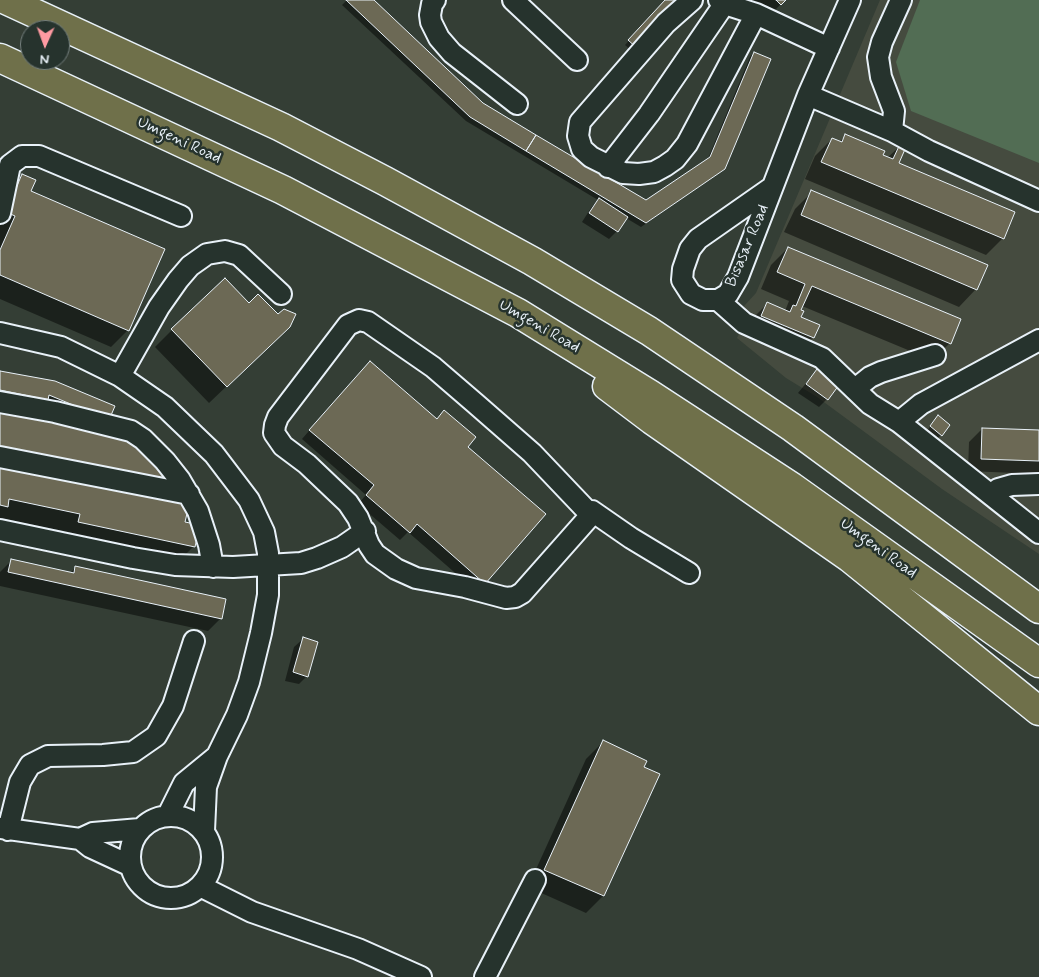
<!DOCTYPE html>
<style>
body{margin:0}
#map{position:relative;width:1039px;height:977px;overflow:hidden;background:#343e35;font-family:Mynerve,sans-serif}
canvas{display:block}
.north{position:absolute;left:20px;top:20px;width:50px;height:50px;box-sizing:border-box;background:#26332d;border:1px solid #747f7e;border-radius:50%;rotate:182deg;font-size:14px;font-weight:700;line-height:20px;text-align:center;color:#e8f1f8}
.north::after{content:'';display:block;margin:auto;width:18px;height:22px;background:#ff9aa2;clip-path:polygon(50% 0,100% 100%,50% 72%,0 100%)}
</style>
<div id="map">
<canvas width="1039" height="977"></canvas>
<div class="north">N</div>
</div>
<script>
const ctx = document.querySelector('canvas').getContext('2d');
ctx.lineJoin = 'round';
function fill(path, color) { ctx.fillStyle = color; ctx.fill(path, 'evenodd'); }
const poly = rows => new Path2D(rows.map(r => 'M' + r).join(''));
function trace(path, color, width, dash) { ctx.strokeStyle = color; ctx.lineWidth = width; ctx.lineCap = dash ? 'butt' : 'round'; ctx.setLineDash(dash || []); ctx.stroke(path); }
function drawText(font, color, halo, rows, align = 'center') {
  ctx.font = font + ' Mynerve,sans-serif'; ctx.lineWidth = 5; ctx.setLineDash([]); ctx.textBaseline = 'middle'; ctx.strokeStyle = halo; ctx.fillStyle = color; for (const [text, x, y, turn = 0] of rows) {
    ctx.save(); ctx.translate(x, y); ctx.rotate((+turn || 0) * Math.PI / 180); ctx.textAlign = isNaN(turn) ? turn : align; if (halo) ctx.strokeText(text, 0, 0); ctx.fillText(text, 0, 0); ctx.restore();
  }
}
fill(poly([
 [880,0,1039,0,1039,554,942,489,817,397,786,378,737,338,748,314,744,306,756,293]
]), '#454b3f');
fill(poly([
 [920,0,1039,0,1039,163,911,111,896,62]
]), '#526d54');
fill(poly([
 [347,0,372,0,482,104,646,202,707,161,750,57,754,53,724,169,641,227,626,218,617,231,609,239,582,222,591,208,598,200,466,121,342,5],
 [667,0,634,53,625,45],
 [740,0,785,0,763,22],
 [846,136,887,158,900,146,898,164,1003,238,986,255,805,179,815,156,832,139,839,142],
 [23,175,30,192,128,330,111,347,0,299,0,205,6,192],
 [812,192,976,289,959,307,784,232,795,209],
 [788,248,950,343,932,360,802,306,799,318,813,337,796,355,750,321,767,304,785,311,789,301,761,289,771,265],
 [172,330,271,344,209,403,155,347],
 [817,370,827,399,819,407,798,393],
 [361,371,436,420,544,514,476,591,408,532,400,540,358,504,366,495,302,439],
 [0,372,108,419,167,483,152,498,183,523,194,546,177,563,62,539,63,531,0,518],
 [934,421,941,435,937,439,927,431],
 [982,429,1039,431,1039,474,968,471,969,442],
 [11,561,70,573,76,567,221,618,208,631,0,586,0,572],
 [303,639,307,676,299,684,285,681,294,647],
 [603,742,643,768,658,775,603,896,586,913,528,887,586,759]
]), '#0007');
const building = poly([
 [346,0,374,0,483,103,536,135,526,151,470,117,346,0],
 [665,0,686,0,639,50,628,40,665,0],
 [776,0,786,0,781,5,776,0],
 [754,52,771,59,725,169,646,223,526,151,536,135,646,200,710,157,754,52],
 [845,134,885,151,883,155,893,159,900,144,906,147,899,163,1015,212,1004,239,821,162,832,138,842,142,845,134],
 [22,174,36,180,31,191,165,249,129,331,0,275,0,250,15,216,6,212,22,174],
 [811,190,988,265,977,290,801,215,811,190],
 [599,198,628,217,618,232,589,213,599,198],
 [788,247,961,319,951,344,812,286,801,310,804,311,801,317,820,325,814,338,761,316,767,302,790,312,793,305,796,306,805,284,777,272,788,247],
 [225,278,249,303,258,294,278,314,284,309,296,314,290,327,227,387,171,329,225,278],
 [370,361,437,419,444,410,476,437,468,447,546,514,485,584,417,524,410,533,366,495,374,485,309,430,370,361],
 [817,369,839,385,828,400,806,384,817,369],
 [0,371,55,381,115,406,109,420,49,395,48,400,0,390,0,371],
 [0,408,147,445,145,457,161,460,171,470,168,484,0,448,0,408],
 [938,415,950,425,942,436,930,426,938,415],
 [982,428,1039,430,1039,461,981,459,982,428],
 [0,465,189,505,185,522,200,525,195,547,78,522,80,514,9,499,8,507,0,505,0,465],
 [11,559,74,573,75,566,226,599,222,619,8,572,11,559],
 [303,637,318,642,308,677,293,672,303,637],
 [603,740,647,761,644,767,660,774,604,896,544,870,603,740]
]);
fill(building, '#6c6955');
trace(building, '#e8f1f8', 1);
const minor = poly([
 [435,0,432,4,430,15,431,22,439,38,452,53,517,104],
 [513,0,577,60],
 [692,0,666,23,580,122,578,136,582,149,591,157,623,173,639,174,654,172,665,166,675,159,687,144,756,14],
 [719,0,731,6,756,14,829,48],
 [808,95,892,131,929,151,1039,201],
 [892,131,894,111,881,77,878,57,882,42,901,0],
 [608,167,649,114,725,3],
 [771,188,698,239,690,249,683,269,682,280,691,294,703,300,718,300,728,294,738,277,808,95,850,0],
 [0,213,10,165,22,156,39,156,181,216],
 [718,300,744,323,822,358,870,404,899,422,1039,533],
 [0,333,61,347,120,376,165,407,214,454,249,500,264,532,268,553,268,595,261,633,249,682,237,715,217,756,206,787,204,831],
 [120,376,159,307,178,280,190,266,207,254,225,251,239,255,281,294],
 [855,389,870,377,881,372,935,355],
 [0,402,55,412,131,431,143,439,165,461,180,480,198,511,209,545,213,567],
 [899,422,921,404,1039,340],
 [0,457,189,494],
 [991,495,998,489,1012,485,1039,484],
 [591,515,532,453,476,404,433,367,368,322,359,320,348,325,278,417,275,425,274,433,283,446,307,464,348,503,358,518,369,545,375,554,396,569,416,578,465,587,506,598,515,597,522,593,591,515,592,511,631,538,689,573],
 [0,530,133,558,175,565,233,567,301,563,317,558,342,547,365,531],
 [168,815,184,783,217,756],
 '130 857a41 41 0 1 1 82 0a41 41 0 1 1-82 0Z',
 [0,828,80,839,90,847,131,866],
 [8,830,20,782,30,765,48,756,103,755,133,752,156,736,173,706,194,641],
 [80,839,93,833,140,829],
 [200,886,252,912,358,949,421,977],
 [485,977,535,880]
]);
const highway = poly([
 [6,0,281,127,385,181,532,261,649,331,793,428,1039,609],
 [0,58,283,190,518,313,651,395,792,487,1039,663],
 [607,386,652,420,850,558,1039,711]
]);
trace(minor, '#e8f1f8', 24);
trace(highway, '#e8f1f8', 31);
trace(minor, '#26332d', 20);
trace(highway, '#6f704a', 28);
drawText('16px', '#e8f1f8', '#26332d', [
 ["Umgeni Road",179,141,25],
 ["Bisasar Road",748,246,-67],
 ["Umgeni Road",539,327,30],
 ["Umgeni Road",878,549,36]
]);
</script>
